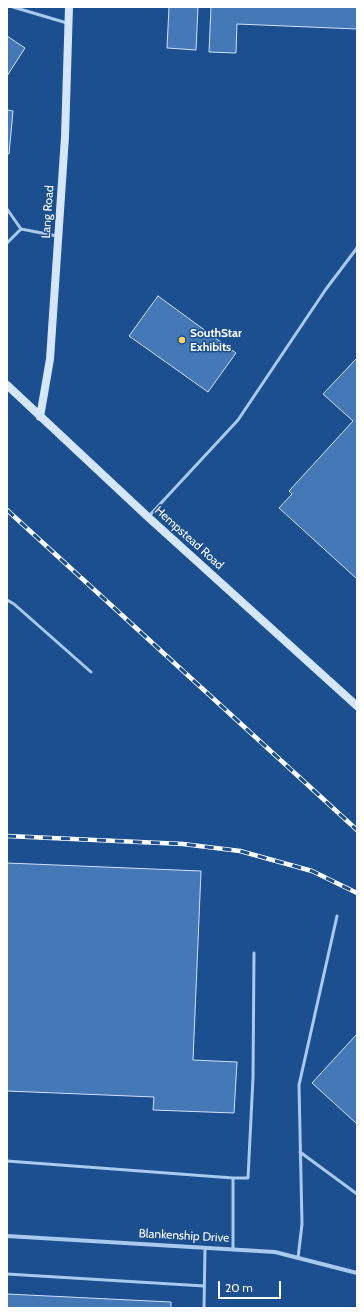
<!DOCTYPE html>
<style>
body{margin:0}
#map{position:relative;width:364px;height:1315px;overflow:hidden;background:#1b4f8f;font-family:Cabin,sans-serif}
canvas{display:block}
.frame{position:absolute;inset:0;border:8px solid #fff;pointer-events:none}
.scale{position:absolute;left:218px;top:1281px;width:63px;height:18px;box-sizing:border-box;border:2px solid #fff;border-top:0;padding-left:5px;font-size:12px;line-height:14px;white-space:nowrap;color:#fff;-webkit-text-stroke:3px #1b4f8f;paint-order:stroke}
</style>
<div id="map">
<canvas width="364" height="1315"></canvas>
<div class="frame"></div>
<div class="scale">20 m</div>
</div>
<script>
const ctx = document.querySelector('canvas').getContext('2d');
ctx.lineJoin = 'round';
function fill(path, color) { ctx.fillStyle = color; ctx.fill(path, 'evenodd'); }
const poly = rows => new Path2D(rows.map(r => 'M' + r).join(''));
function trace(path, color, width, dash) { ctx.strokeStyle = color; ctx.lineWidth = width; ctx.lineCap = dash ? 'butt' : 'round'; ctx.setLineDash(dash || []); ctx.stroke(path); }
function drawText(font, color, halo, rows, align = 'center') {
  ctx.font = font + ' Cabin,sans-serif'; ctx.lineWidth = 3; ctx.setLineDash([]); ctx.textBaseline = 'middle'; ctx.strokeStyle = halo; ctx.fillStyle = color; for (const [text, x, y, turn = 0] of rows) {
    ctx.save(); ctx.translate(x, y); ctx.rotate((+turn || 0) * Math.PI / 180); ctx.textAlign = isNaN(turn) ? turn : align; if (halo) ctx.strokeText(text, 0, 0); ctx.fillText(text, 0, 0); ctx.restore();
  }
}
const building = poly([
 [169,7,198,7,196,50,167,48,169,7],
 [211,7,357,7,357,29,237,24,236,53,209,52,211,7],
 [7,36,25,48,7,76,7,36],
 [7,110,13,111,9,154,7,153,7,110],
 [158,296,236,353,208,392,129,336,158,296],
 [357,358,357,579,279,508,292,494,289,491,353,421,323,394,357,358],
 [7,863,201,871,193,1060,237,1062,234,1113,153,1110,154,1097,7,1091,7,863],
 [357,1034,357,1124,312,1083,357,1034],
 [7,1294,171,1302,171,1308,7,1308,7,1294]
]);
fill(building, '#4478b7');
trace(building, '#cfe3fa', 1);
trace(poly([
 [13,7,67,23],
 [7,209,21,229,57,236],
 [7,243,21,229],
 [149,516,238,420,326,289,357,248],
 [7,600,14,604,91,672],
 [300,1152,357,1194],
 [7,1161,233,1178,233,1249],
 [233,1178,248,1178,253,1078,254,953],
 [298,1258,302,1224,299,1085,337,916],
 [7,1274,204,1286],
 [204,1308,205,1248]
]), '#a9c9ee', 3);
trace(poly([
 [7,1236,275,1252,357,1273]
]), '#a9c9ee', 4);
trace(poly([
 [7,385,148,517,357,706],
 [40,417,50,359,65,137,69,7]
]), '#d6e6fa', 8);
const rail = poly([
 [7,510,357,830],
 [7,836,183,844,240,851,312,871,357,893]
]);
trace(rail, '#fff', 4.5);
trace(rail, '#1b4f8f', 3, [9]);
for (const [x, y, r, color] of [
 [182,340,4,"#ffd166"]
]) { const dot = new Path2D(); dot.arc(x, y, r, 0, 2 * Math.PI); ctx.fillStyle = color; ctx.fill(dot); trace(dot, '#1b4f8f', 1.5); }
drawText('12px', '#fff', '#1b4f8f', [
 ["Lang Road",48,212,-86],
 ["Hempstead Road",189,538,42],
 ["Blankenship Drive",184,1236,3]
]);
drawText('bold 12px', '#fff', '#1b4f8f', [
 ["SouthStar",190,333],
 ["Exhibits",190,347]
], 'left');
</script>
